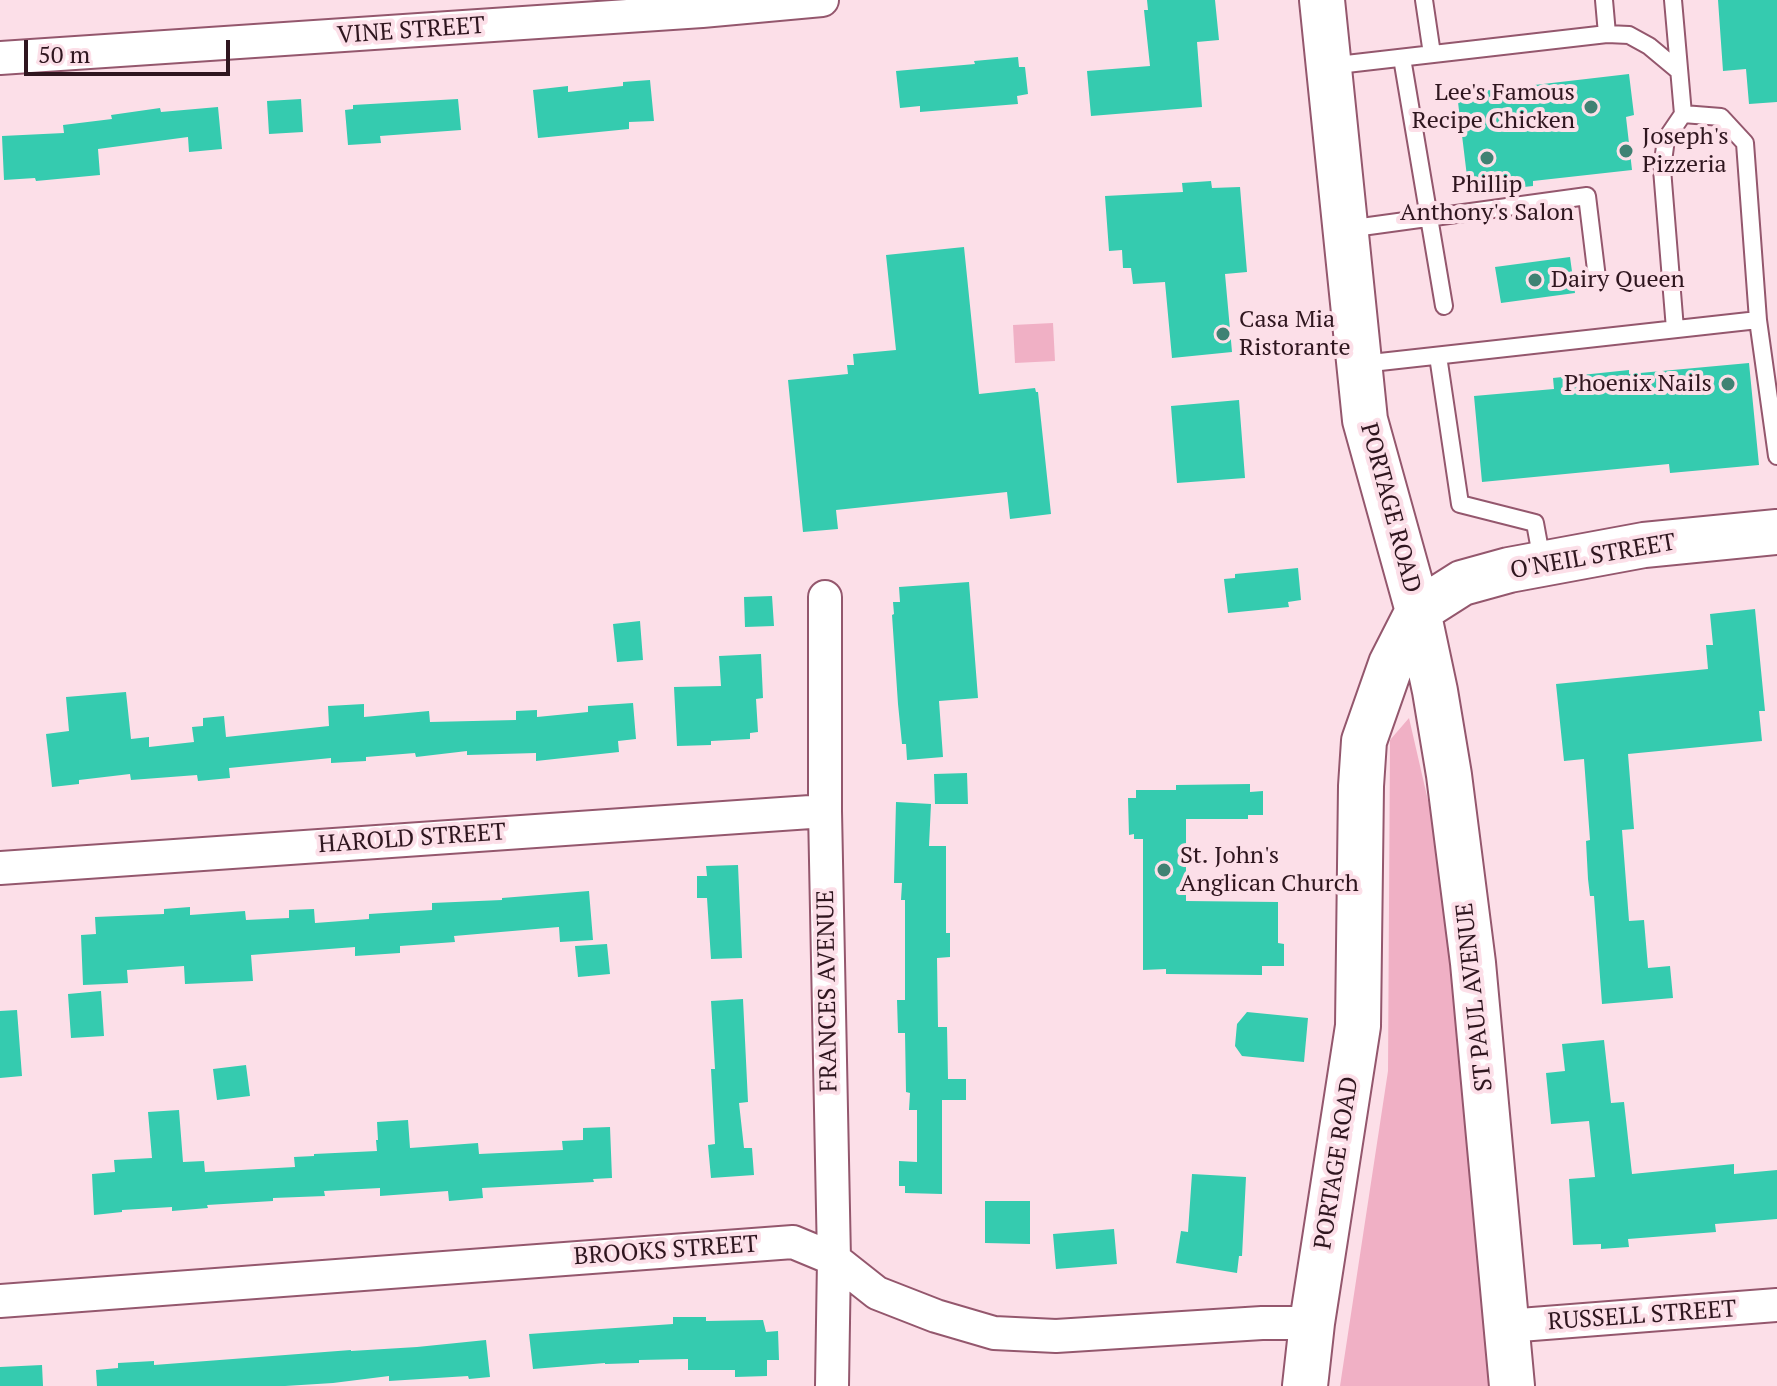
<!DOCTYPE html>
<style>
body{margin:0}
#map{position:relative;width:1777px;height:1386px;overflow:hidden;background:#fcdfe8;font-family:"PT Serif",serif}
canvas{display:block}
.scale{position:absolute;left:24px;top:40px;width:206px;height:36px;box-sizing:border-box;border:4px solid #2f161f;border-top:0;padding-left:10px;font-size:24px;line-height:28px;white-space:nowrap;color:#2f161f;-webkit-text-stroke:6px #fcdfe8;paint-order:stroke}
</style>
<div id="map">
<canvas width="1777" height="1386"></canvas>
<div class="scale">50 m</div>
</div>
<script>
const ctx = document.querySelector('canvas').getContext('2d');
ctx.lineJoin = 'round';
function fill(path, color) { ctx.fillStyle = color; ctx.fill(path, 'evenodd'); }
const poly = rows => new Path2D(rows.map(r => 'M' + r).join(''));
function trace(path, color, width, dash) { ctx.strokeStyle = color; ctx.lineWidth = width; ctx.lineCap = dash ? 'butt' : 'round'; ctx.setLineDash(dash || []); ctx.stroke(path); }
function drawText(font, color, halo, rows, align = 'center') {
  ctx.font = font + ' "PT Serif",serif'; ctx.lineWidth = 8; ctx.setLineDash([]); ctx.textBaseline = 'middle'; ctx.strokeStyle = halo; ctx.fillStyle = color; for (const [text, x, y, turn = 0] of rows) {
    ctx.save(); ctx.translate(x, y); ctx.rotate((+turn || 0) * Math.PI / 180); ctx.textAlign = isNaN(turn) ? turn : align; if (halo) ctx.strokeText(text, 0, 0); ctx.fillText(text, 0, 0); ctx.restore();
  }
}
fill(poly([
 [1053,323,1055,361,1015,363,1013,325],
 [1409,718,1450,896,1493,1386,1340,1386,1388,1071,1390,740]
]), '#f0b0c5');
fill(poly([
 [1147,0,1215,0,1219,40,1197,42,1202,107,1091,116,1087,71,1150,66,1144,10,1148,10],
 [1718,0,1777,0,1777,102,1749,104,1746,69,1723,71],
 [1018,57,1019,67,1025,67,1028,94,1017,96,1018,104,920,112,920,106,900,108,896,71,975,64,974,61],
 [1629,74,1634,115,1626,117,1632,170,1533,181,1533,186,1469,193,1457,94],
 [650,80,654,121,629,122,629,129,538,138,533,90,568,86,568,92,623,86,623,82],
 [301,99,303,132,269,134,267,101],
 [458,99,461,130,380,136,381,143,348,145,345,110,353,109,353,105],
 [218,107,222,149,189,152,188,137,98,149,100,175,36,181,35,178,4,180,2,136,64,133,63,125,112,119,111,115,160,108,161,112],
 [1211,181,1212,188,1240,187,1247,272,1225,274,1232,352,1172,358,1165,282,1133,284,1131,268,1123,268,1122,250,1109,251,1105,196,1183,192,1182,183],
 [964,247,979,394,1035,388,1036,392,1038,392,1051,514,1010,519,1007,492,836,510,838,529,803,532,788,380,848,374,847,365,854,365,853,354,896,350,886,255],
 [1570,257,1575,293,1501,303,1495,267],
 [1749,363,1759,465,1670,473,1669,464,1482,482,1474,396,1554,389,1553,378,1629,370,1629,374],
 [1239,400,1245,478,1177,483,1171,406],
 [1298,568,1301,600,1288,602,1289,607,1228,613,1224,579,1235,578,1235,574],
 [969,582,978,698,939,701,943,757,907,760,906,744,902,744,898,704,892,615,894,614,893,602,900,602,899,587],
 [772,596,774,626,745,627,744,597],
 [1755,609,1765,711,1759,711,1762,741,1628,754,1634,829,1622,830,1629,921,1644,920,1648,968,1670,966,1673,998,1602,1004,1594,896,1590,896,1588,879,1586,841,1590,840,1584,759,1564,761,1556,684,1708,669,1706,645,1713,645,1710,614],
 [640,621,643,660,617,662,613,624],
 [761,654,763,698,756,699,758,732,750,733,750,739,711,741,711,745,677,746,674,687,721,686,719,656],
 [126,692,131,739,149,737,149,747,194,742,192,727,203,726,203,718,224,716,226,737,329,726,328,706,364,704,364,717,429,711,430,722,516,720,516,711,537,710,537,717,588,712,588,706,633,703,636,739,618,741,619,752,536,761,536,753,467,755,467,751,416,757,415,753,366,757,366,761,331,763,331,758,229,768,230,778,198,781,197,775,131,780,130,774,79,780,79,784,52,787,46,734,69,731,66,697],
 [967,773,968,804,935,804,934,774],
 [1250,784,1250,792,1263,791,1263,815,1248,815,1248,819,1186,819,1186,901,1278,902,1278,943,1284,944,1284,966,1262,966,1262,975,1166,974,1166,969,1143,970,1143,839,1134,839,1134,834,1129,835,1128,798,1136,798,1136,790,1176,790,1176,785],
 [896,802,931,804,929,846,946,846,946,933,950,933,950,957,937,958,938,1027,947,1027,948,1079,966,1079,966,1100,942,1100,942,1194,905,1193,905,1186,899,1186,899,1161,917,1162,917,1110,909,1110,910,1093,906,1092,905,1033,898,1033,897,1000,905,1000,905,900,901,900,902,883,894,883],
 [738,865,742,958,711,959,707,898,697,898,697,876,707,876,706,866],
 [589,891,593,940,560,942,559,927,454,936,455,942,400,946,400,953,355,956,355,947,251,955,253,981,185,984,184,966,127,970,128,983,83,985,81,935,96,934,95,917,164,914,164,909,190,907,190,915,245,911,246,920,289,918,289,910,314,909,315,923,369,919,369,914,432,910,432,903,502,900,502,898],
 [607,944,610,974,578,977,575,946],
 [101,991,104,1036,71,1038,68,994],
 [743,999,748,1102,739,1103,744,1148,752,1148,754,1175,711,1178,708,1145,715,1144,711,1069,715,1069,711,1001],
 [17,1010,22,1076,0,1078,0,1011],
 [1247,1012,1308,1018,1304,1062,1242,1056,1235,1046,1237,1024],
 [1604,1040,1611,1103,1624,1102,1632,1174,1734,1164,1734,1174,1777,1170,1777,1219,1715,1224,1716,1232,1628,1239,1629,1247,1601,1249,1601,1244,1573,1245,1569,1179,1595,1177,1589,1121,1551,1124,1546,1073,1565,1071,1562,1044],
 [246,1065,250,1096,217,1100,213,1069],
 [179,1110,183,1162,204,1161,205,1172,295,1167,294,1157,314,1156,314,1154,377,1151,376,1140,378,1140,377,1122,408,1120,410,1148,478,1143,479,1154,563,1150,562,1141,583,1140,583,1128,610,1127,612,1178,593,1179,594,1182,482,1188,483,1198,449,1201,448,1191,380,1196,380,1188,324,1191,325,1196,273,1198,273,1201,207,1205,208,1208,172,1211,172,1207,122,1210,122,1212,94,1215,92,1174,115,1172,114,1160,152,1158,148,1112],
 [1192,1174,1246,1177,1242,1256,1239,1256,1237,1273,1176,1263,1181,1231,1188,1232],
 [985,1201,1030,1201,1030,1244,985,1243],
 [1114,1229,1117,1264,1056,1269,1053,1234],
 [673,1317,706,1317,706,1321,763,1320,766,1332,778,1331,779,1360,767,1360,767,1376,735,1377,735,1370,688,1370,688,1359,639,1360,639,1363,605,1364,605,1363,533,1369,529,1334,673,1324],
 [486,1340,490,1377,469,1379,468,1376,389,1381,389,1376,333,1383,285,1386,97,1386,96,1370,118,1368,118,1363,154,1361,154,1365,351,1350,351,1351,417,1347],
 [42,1365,43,1386,0,1386,0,1367]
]), '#35cbaf');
const lane = poly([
 [1424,0,1432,54],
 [1673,0,1683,114,1721,117,1745,143,1758,320,1777,456],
 [1607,34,1629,35,1649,46,1679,71],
 [1402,58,1444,306],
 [1329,66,1607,34,1604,0],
 [1347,229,1587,196,1597,278],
 [1675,329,1662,169,1666,139,1683,114],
 [1438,356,1460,504,1535,523,1542,561],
 [1362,364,1758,320]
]);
const street = poly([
 [0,58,702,11,822,0],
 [825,597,825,811,834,1259,832,1386],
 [0,868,825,811],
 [0,1301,793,1242,834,1259,877,1293,936,1316,994,1333,1056,1336,1262,1323,1312,1323],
 [1507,1326,1777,1305]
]);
const secondary = poly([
 [1322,0,1365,420,1418,611,1435,691,1449,775,1473,963,1512,1386],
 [1418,611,1462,583,1509,570,1644,545,1777,532],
 [1305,1386,1312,1323,1358,1026,1361,786,1364,741,1391,664,1418,611]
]);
trace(lane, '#94576d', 20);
trace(street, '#94576d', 36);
trace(secondary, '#94576d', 48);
trace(lane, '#fff', 16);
trace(street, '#fff', 32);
trace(secondary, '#fff', 44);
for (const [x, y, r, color] of [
 [1591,107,8,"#3f8273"],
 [1626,151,8,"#3f8273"],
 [1487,158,8,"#3f8273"],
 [1535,280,8,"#3f8273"],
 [1223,334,8,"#3f8273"],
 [1728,384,8,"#3f8273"],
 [1164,870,8,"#3f8273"]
]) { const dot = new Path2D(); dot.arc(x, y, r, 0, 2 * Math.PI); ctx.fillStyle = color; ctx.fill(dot); trace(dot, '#fcdfe8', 3); }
drawText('24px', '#2f161f', '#fcdfe8', [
 ["VINE STREET",411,31,-4],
 ["PORTAGE ROAD",1390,508,75],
 ["O'NEIL STREET",1593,557,-10],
 ["HAROLD STREET",412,839,-4],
 ["FRANCES AVENUE",828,991,-91],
 ["ST PAUL AVENUE",1475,997,-96],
 ["PORTAGE ROAD",1337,1163,-81],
 ["BROOKS STREET",666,1251,-4],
 ["RUSSELL STREET",1642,1316,-4]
]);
drawText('24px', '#2f161f', '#fcdfe8', [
 ["Lee's Famous",1575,93,"right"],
 ["Recipe Chicken",1575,121,"right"],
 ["Joseph's",1642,137],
 ["Pizzeria",1642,165],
 ["Phillip",1487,185,"center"],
 ["Anthony's Salon",1487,213,"center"],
 ["Dairy Queen",1551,280],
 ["Casa Mia",1239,320],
 ["Ristorante",1239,348],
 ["Phoenix Nails",1712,384,"right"],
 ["St. John's",1180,856],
 ["Anglican Church",1180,884]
], 'left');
</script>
